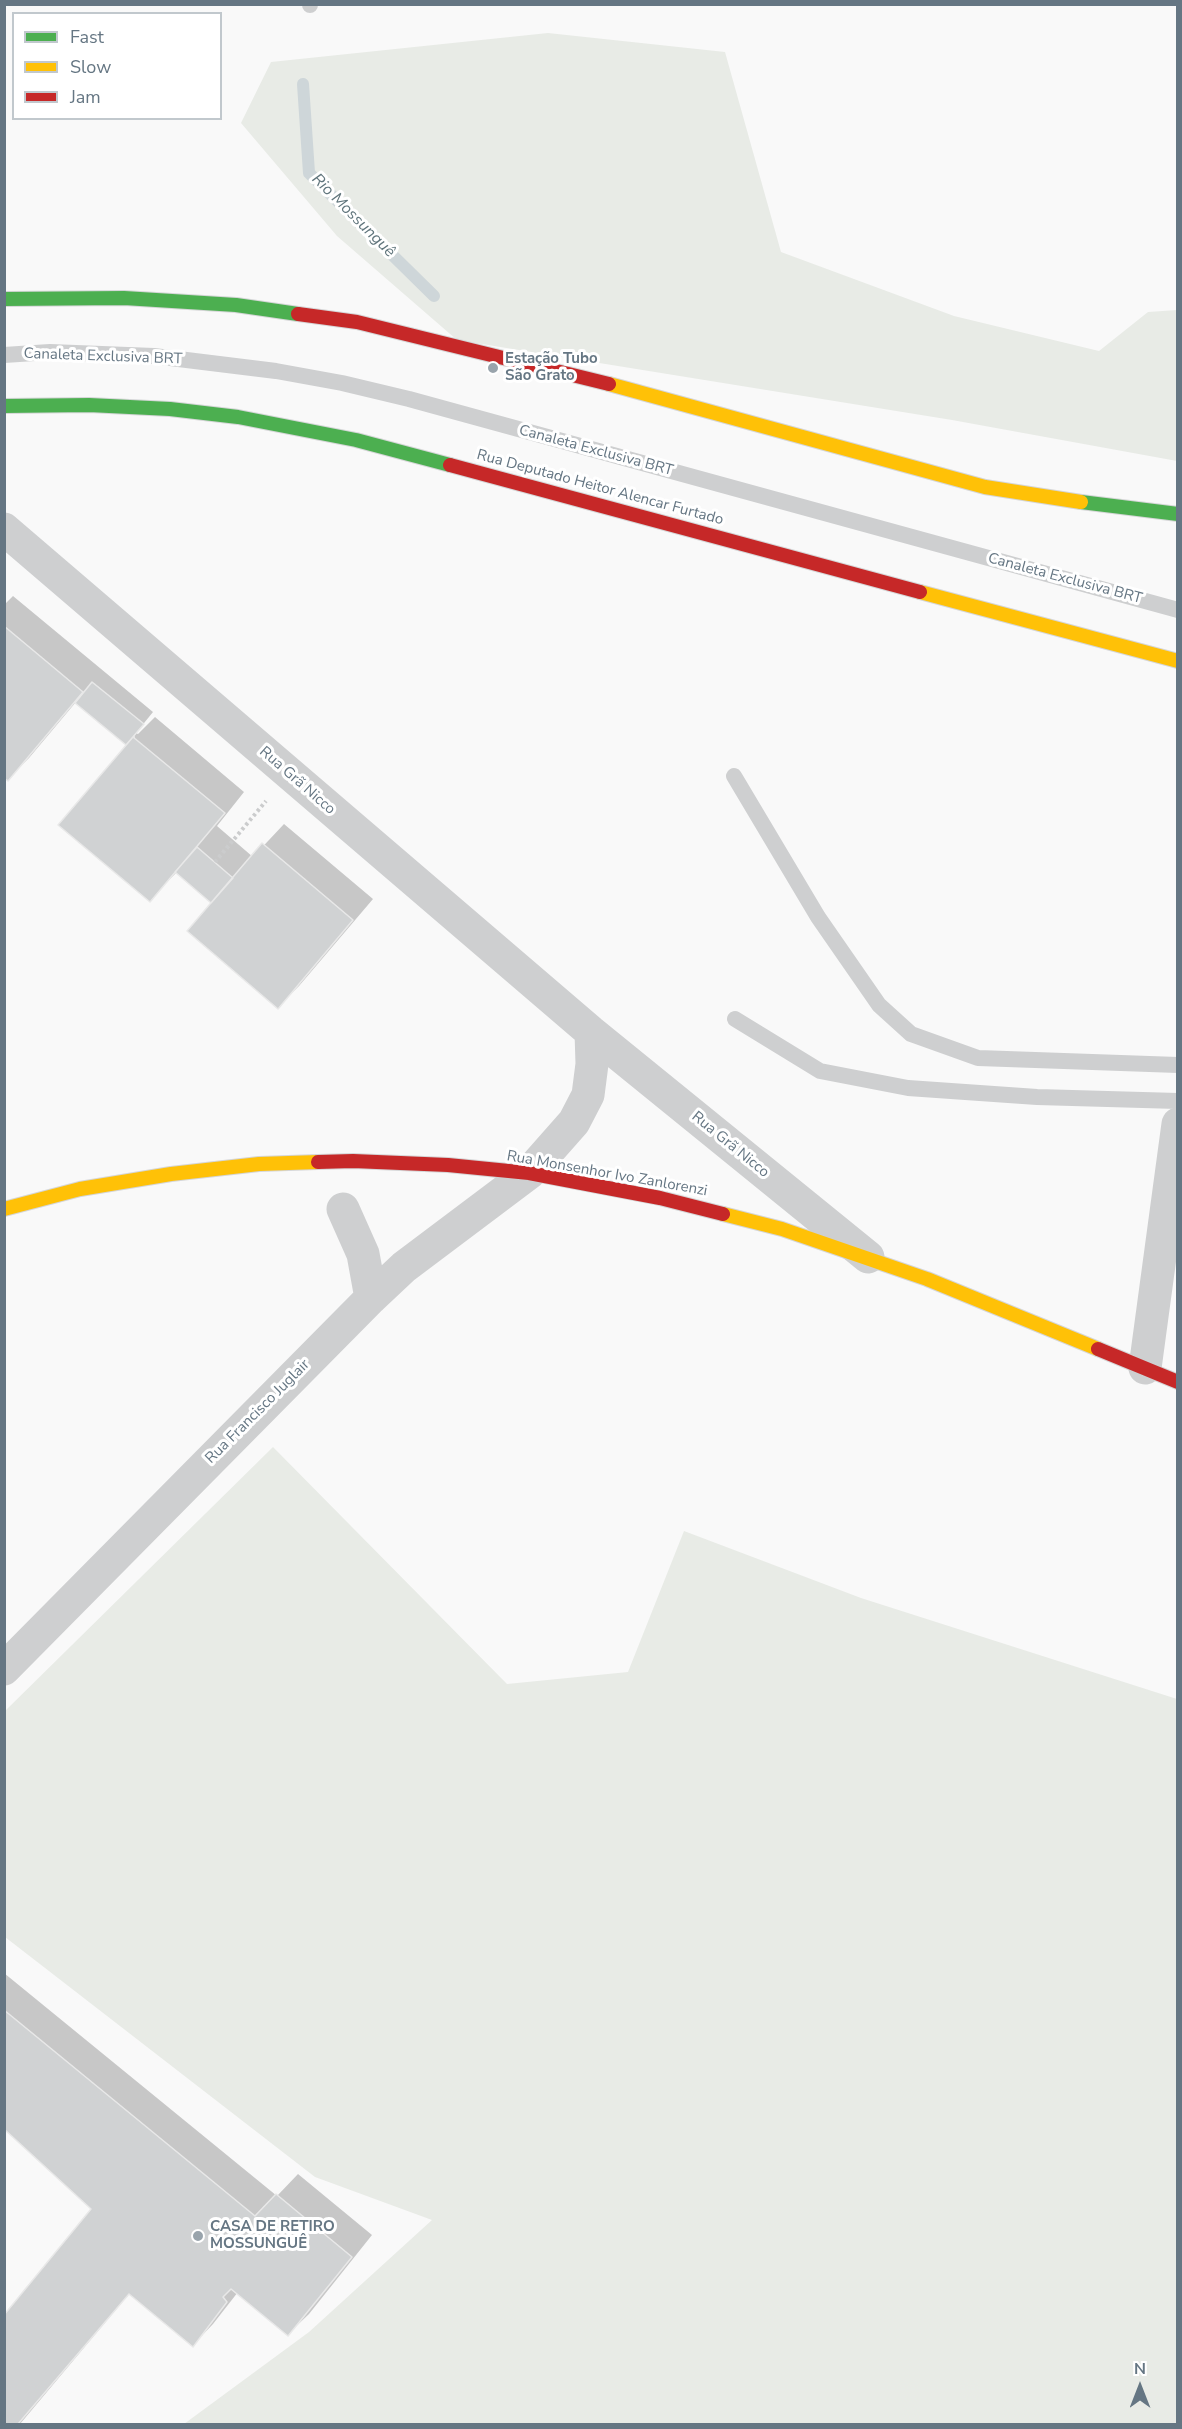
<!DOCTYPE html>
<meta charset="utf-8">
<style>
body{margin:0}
#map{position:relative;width:1182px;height:2429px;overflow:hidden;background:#f9f9f9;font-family:"Nunito Sans",sans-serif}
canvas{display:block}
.frame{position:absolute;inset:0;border:6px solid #657683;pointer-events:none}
.legend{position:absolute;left:12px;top:12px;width:210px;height:108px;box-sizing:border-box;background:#fff;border:2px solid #c1c8cd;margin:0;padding:8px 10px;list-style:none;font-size:18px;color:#657683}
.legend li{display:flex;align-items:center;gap:12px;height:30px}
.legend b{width:30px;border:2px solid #c1c8cd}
.north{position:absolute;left:1110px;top:2357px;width:60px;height:60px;-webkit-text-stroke:4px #fff;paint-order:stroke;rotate:0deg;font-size:16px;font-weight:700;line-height:24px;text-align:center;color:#657683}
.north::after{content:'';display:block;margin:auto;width:21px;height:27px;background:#657683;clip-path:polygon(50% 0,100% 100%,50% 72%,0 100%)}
</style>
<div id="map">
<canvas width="1182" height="2429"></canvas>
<div class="frame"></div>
<ul class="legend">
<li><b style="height:8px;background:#4caf50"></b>Fast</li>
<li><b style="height:8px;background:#ffc107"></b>Slow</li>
<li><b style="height:8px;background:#c62828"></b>Jam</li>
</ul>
<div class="north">N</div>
</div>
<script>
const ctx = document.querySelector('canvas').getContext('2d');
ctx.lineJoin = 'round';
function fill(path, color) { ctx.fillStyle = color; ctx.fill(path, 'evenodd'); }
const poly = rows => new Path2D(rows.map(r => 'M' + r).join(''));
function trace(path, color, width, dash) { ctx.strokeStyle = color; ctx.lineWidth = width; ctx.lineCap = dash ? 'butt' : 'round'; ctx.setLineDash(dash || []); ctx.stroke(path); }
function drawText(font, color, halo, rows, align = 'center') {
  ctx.font = font + ' "Nunito Sans",sans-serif'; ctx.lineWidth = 6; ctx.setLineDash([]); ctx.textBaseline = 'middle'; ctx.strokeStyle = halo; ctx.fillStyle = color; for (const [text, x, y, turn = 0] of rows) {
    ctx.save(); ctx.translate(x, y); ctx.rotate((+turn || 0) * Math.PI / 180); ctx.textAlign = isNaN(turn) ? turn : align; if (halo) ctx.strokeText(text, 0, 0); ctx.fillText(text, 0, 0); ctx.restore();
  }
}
fill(poly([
 [548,33,725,52,781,252,954,316,1099,351,1148,312,1177,310,1177,461,952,420,457,340,337,236,241,123,271,62],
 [273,1447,507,1684,628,1672,684,1531,861,1598,1177,1699,1177,2424,184,2424,309,2332,432,2220,315,2177,5,1937,5,1711]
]), '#e8ebe6');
fill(poly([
 [13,596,153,712,136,733,138,734,155,717,244,792,217,826,253,857,284,824,373,899,299,986,278,1007,213,903,177,872,149,900,60,825,135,737,133,735,76,702,29,758,8,779,4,776,4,605],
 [4,1973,277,2196,298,2174,372,2235,309,2314,288,2334,238,2292,213,2324,193,2345,130,2293,20,2424,4,2424,4,2318,93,2209,4,2127]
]), '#0003');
trace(poly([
 [303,84,309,173,434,296]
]), '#ced6d9', 12);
const building = poly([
 [4,626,83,692,8,781,4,778,4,626],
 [92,682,144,724,126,745,75,703,92,682],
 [133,737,225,813,150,902,58,825,133,737],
 [262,843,353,920,278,1009,187,931,262,843],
 [197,847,233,878,211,903,175,872,197,847],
 [4,2010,255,2216,276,2194,352,2257,288,2336,231,2289,223,2297,227,2302,193,2347,129,2294,18,2424,4,2424,4,2315,91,2209,4,2129,4,2010]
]);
fill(building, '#d0d2d3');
trace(building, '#e8e8e8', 1.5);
const fast = poly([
 [4,299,124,298,236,305,298,314],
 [4,406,89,405,170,409,238,417,356,440,450,465],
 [1081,502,1178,514]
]);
const slow = poly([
 [609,384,985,487,1081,502],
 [920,592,1178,661],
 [4,1209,80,1189,171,1174,259,1164,318,1162],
 [723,1214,782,1229,927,1279,1098,1349]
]);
const jam = poly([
 [298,314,357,322,609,384],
 [450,465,920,592],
 [318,1162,353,1161,448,1165,529,1173,660,1198,723,1214],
 [1098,1349,1178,1382]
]);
trace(fast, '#d5d6d7', 16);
trace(slow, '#d5d6d7', 16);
trace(jam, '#d5d6d7', 16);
trace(poly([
 [215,862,266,801]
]), '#cbcccd', 4, [3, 3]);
trace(poly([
 [310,4,310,5],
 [4,355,50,352,154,356,276,371,342,383,409,399,1178,610],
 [734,776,818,917,879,1005,911,1034,978,1058,1178,1065],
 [735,1019,820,1071,908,1088,1037,1097,1178,1101]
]), '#cecfd0', 16);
trace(poly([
 [4,529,591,1032,868,1257],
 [343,1209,363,1254,371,1298],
 [1145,1368,1178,1124],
 [4,1669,371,1298,404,1267,529,1173,574,1122,588,1095,592,1064,591,1032]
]), '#cecfd0', 33);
trace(fast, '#4caf50', 14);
trace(slow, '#ffc107', 14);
trace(jam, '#c62828', 14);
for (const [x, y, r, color] of [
 [493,368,6,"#99a4ac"],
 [198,2236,6,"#99a4ac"]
]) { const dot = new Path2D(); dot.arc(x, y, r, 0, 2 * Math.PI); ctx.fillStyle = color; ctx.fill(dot); trace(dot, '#fff', 2); }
drawText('15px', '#657683', '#fff', [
 ["Canaleta Exclusiva BRT",103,357,2],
 ["Canaleta Exclusiva BRT",596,451,15],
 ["Rua Deputado Heitor Alencar Furtado",600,488,15],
 ["Canaleta Exclusiva BRT",1065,579,15],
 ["Rua Grã Nicco",297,781,41],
 ["Rua Grã Nicco",730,1145,39],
 ["Rua Monsenhor Ivo Zanlorenzi",607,1174,10],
 ["Rua Francisco Juglair",258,1412,-45]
]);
drawText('bold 15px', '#657683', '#fff', [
 ["Estação Tubo",505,359],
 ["São Grato",505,376],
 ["CASA DE RETIRO",210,2227],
 ["MOSSUNGUÊ",210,2244]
], 'left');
drawText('italic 16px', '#60757c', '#fff', [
 ["Rio Mossunguê",353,216,45]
]);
</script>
